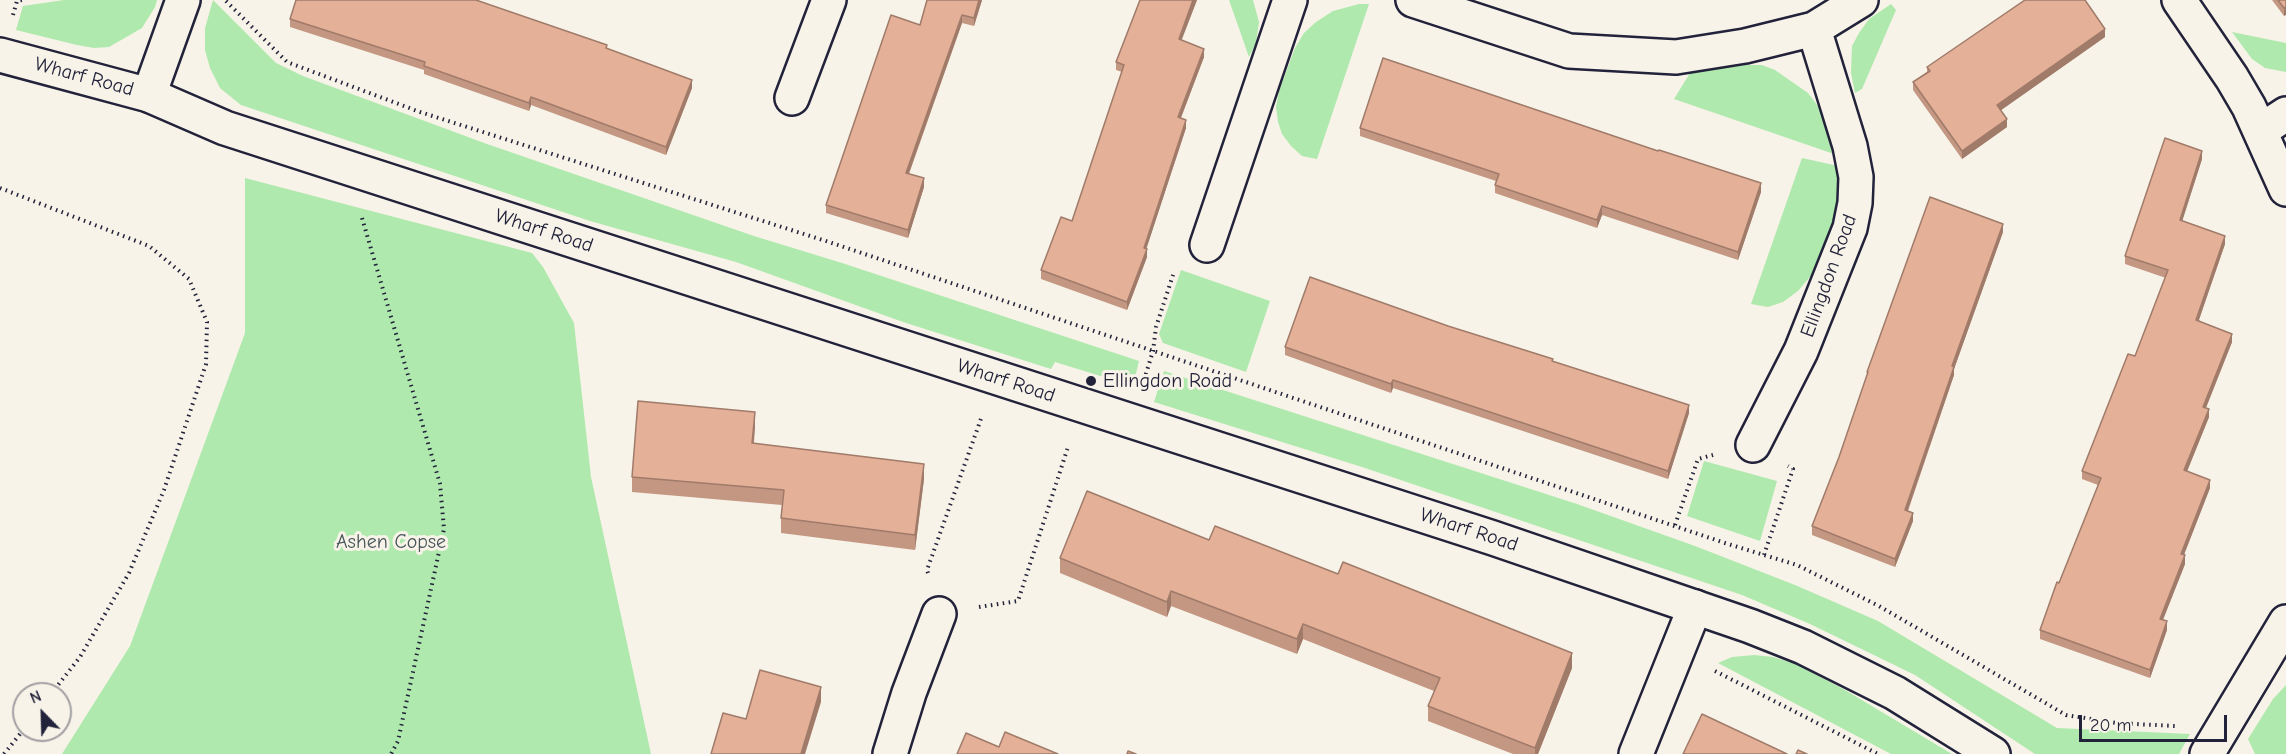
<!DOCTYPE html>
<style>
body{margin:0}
#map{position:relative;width:2286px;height:754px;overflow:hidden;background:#f7f3e8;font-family:"Comic Neue",sans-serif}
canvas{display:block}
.north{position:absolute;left:12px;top:682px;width:60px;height:60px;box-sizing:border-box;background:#f7f3e8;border:2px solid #a29fa3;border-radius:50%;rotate:337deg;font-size:16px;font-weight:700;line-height:24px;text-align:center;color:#22223b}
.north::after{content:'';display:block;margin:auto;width:21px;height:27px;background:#22223b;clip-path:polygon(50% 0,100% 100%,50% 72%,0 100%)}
.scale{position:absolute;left:2079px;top:715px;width:148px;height:27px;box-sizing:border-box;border:3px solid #22223b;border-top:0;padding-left:8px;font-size:18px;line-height:21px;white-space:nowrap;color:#22223b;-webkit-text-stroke:4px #f7f3e8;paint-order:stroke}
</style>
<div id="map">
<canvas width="2286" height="754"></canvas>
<div class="north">N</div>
<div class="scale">20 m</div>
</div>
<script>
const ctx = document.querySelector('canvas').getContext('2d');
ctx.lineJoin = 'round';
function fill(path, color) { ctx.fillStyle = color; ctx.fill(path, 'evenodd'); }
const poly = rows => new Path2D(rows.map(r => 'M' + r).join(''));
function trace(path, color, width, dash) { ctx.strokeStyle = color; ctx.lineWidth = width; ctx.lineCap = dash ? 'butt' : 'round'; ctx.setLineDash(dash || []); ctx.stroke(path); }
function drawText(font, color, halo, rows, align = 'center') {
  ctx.font = font + ' "Comic Neue",sans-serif'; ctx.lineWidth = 6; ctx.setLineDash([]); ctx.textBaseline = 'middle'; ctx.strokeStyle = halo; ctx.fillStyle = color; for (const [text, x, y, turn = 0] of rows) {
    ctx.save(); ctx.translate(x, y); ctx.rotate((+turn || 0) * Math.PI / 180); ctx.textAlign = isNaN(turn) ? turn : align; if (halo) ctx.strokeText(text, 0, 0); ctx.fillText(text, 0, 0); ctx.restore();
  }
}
fill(poly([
 [64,0,157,0,155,7,142,28,109,47,94,48,77,45,16,30,23,6],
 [213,0,276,63,303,76,487,144,754,236,842,263,1139,361,1133,386,1055,362,1051,369,903,322,736,262,590,221,241,105,220,88,210,68,205,50,205,28],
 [1229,0,1253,0,1259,22,1256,43,1249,57],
 [1359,4,1369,4,1317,159,1302,156,1291,146,1282,134,1278,122,1276,107,1279,91,1295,48,1304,33,1316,22,1333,11],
 [1891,4,1896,10,1862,89,1855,93,1851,73,1852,46,1859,33,1869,19],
 [2232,32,2286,43,2286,72,2265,68,2252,59],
 [1745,65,1762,65,1775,70,1808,93,1818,106,1825,122,1834,154,1674,99,1690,73],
 [1802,158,1838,166,1840,187,1833,228,1814,272,1798,291,1783,302,1768,307,1751,304],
 [245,178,532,253,543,267,574,323,591,477,651,754,62,754,130,646,245,333],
 [1181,270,1270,301,1246,372,1163,343,1159,334],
 [1164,371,1577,504,1695,546,1795,585,1878,621,2057,728,2190,734,2179,754,2035,754,1915,675,1810,624,1742,595,1362,467,1154,402],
 [1704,461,1777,481,1760,541,1687,516],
 [1754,655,1773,657,1796,664,1845,690,1952,754,1891,754,1718,663,1732,657],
 [2286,685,2286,754,2255,754,2248,739,2273,699]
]), '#afe9ad');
const street = poly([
 [1413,0,1569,51,1676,57,1745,46,1814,29,1861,0],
 [2179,0,2232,78,2249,107,2286,189],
 [149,95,183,0],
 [792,98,829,0],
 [2260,131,2286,114],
 [1207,245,1290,0],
 [1753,445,1801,351,1850,228,1855,203,1856,177,1850,146,1814,29],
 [890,754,909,693,939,614],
 [1636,754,1695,607],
 [2207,754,2286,622]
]);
const secondary = poly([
 [0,55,149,95,225,128,1493,538,1750,626,1803,647,1895,693,1993,754]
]);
trace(street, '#22223b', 38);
trace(secondary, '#22223b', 38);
trace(poly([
 [226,1,287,62,420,112,829,242,1725,543,1797,565,1879,606,2066,715,2116,723,2175,726],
 [13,15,17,1,22,0],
 [0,188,149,246,189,279,207,322,206,364,164,490,129,573,80,657,51,694],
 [362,218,440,484,444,529,398,741,391,754],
 [1144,380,1153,351,1156,327,1174,272],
 [1675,525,1698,459,1713,455],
 [1764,555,1793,469,1788,466],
 [928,573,927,570,982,416],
 [979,607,1018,601,1068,447],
 [1715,671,1878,754],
 [4,754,24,729]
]), '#22223b', 4, [1.5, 4.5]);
trace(street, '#f7f3e8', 33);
trace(secondary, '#f7f3e8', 33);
fill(poly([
 [927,0,982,0,974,26,962,23,909,174,924,187,908,238,826,213,826,205,920,25],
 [1197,0,1181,40,1204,57,1181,118,1186,128,1146,249,1147,257,1127,310,1041,279,1041,270,1072,221,1122,72,1116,70,1116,62],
 [2272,0,2286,0,2284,16],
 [290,19,607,49,692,88,666,155,531,105,529,111,424,74,424,70,290,27],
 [2105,37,2001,110,2007,127,1962,159,1913,90,1913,82,1927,72,1927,67],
 [1360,128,1761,192,1738,260,1602,215,1597,228,1495,193,1495,185,1496,181,1360,136],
 [2202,159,2182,221,2225,244,2199,320,2232,342,2206,408,2209,417,2187,471,2210,488,2184,555,2185,564,2163,620,2167,630,2150,678,2040,639,2040,630,2098,485,2082,479,2082,471,2135,356,2166,278,2125,264,2125,256],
 [2003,232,1954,369,1954,375,1908,511,1913,521,1895,567,1812,535,1812,526,1839,457,1867,377,1867,372],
 [1285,347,1553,362,1689,413,1668,479,1393,388,1391,393,1285,355],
 [755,427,754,443,924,479,915,550,781,533,781,518,782,505,632,492,632,477],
 [1209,540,1572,668,1538,754,1513,754,1428,721,1428,706,1434,691,1303,639,1297,654,1171,606,1167,617,1060,573,1060,558]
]), '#c49782');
fill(poly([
 [979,0,982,0,974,26,974,18],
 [1193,0,1197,0,1179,47,1179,39],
 [2286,7,2286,15,2284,16,2284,8],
 [962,15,962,23,906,181,906,173],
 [2105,29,2105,37,1997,113,1997,105],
 [1204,49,1204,57,1178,125,1178,117],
 [692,80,692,88,666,155,666,147],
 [531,97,531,105,529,111,529,103],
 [2007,119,2007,127,1962,159,1962,151],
 [1186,120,1186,128,1144,256,1144,248],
 [2202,151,2202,159,2180,228,2180,220],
 [924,178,924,187,908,238,908,230],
 [1761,183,1761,192,1738,260,1738,252],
 [1602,206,1602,215,1597,228,1597,220],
 [2003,224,2003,232,1954,369,1954,375,1905,518,1905,510,1952,366],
 [2225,236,2225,244,2196,328,2196,320],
 [1147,249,1147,257,1127,310,1127,302],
 [2232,334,2232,342,2203,415,2203,407],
 [1393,380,1393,388,1391,393,1391,384],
 [1689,405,1689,413,1668,479,1668,471],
 [2209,409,2209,417,2184,479,2184,470],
 [755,412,755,427,752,458,752,443],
 [924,464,924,479,915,550,915,535],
 [2210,480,2210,488,2181,562,2181,554],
 [1913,513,1913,521,1895,567,1895,559],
 [2185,555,2185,564,2160,627,2160,619],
 [1171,591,1171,606,1167,617,1167,602],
 [2167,621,2167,630,2150,678,2150,670],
 [1303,624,1303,639,1297,654,1297,639],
 [1572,653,1572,668,1538,754,1535,754,1535,748],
 [821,687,821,702,805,754,801,754]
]), '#a07b6a');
const building = poly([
 [296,0,476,0,607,45,606,48,692,80,666,147,531,97,529,103,424,66,425,62,290,19,296,0],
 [927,0,979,0,974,18,962,15,906,173,924,178,908,230,826,205,891,15,920,25,927,0],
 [1140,0,1193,0,1179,39,1204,49,1178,117,1186,120,1144,248,1147,249,1127,302,1041,270,1061,217,1072,221,1124,65,1116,62,1140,0],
 [2025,0,2085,0,2105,29,1997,105,2007,119,1962,151,1913,82,1930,71,1927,67,2025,0],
 [2278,0,2286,0,2286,7,2284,8,2278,0],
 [1383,58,1658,151,1659,150,1761,183,1738,252,1602,206,1597,220,1495,185,1499,174,1360,128,1383,58],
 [2165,138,2202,151,2180,220,2225,236,2196,320,2232,334,2203,407,2209,409,2184,470,2210,480,2181,554,2185,555,2160,619,2167,621,2150,670,2040,630,2057,582,2059,583,2101,478,2082,471,2128,354,2135,356,2168,270,2125,256,2165,138],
 [1930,197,2003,224,1952,366,1954,367,1905,510,1913,513,1895,559,1812,526,1839,457,1868,372,1867,372,1930,197],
 [1310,277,1448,326,1553,359,1552,361,1689,405,1668,471,1393,380,1391,384,1285,347,1310,277],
 [638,401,755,412,752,443,924,464,915,535,781,518,784,490,632,477,638,401],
 [1087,491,1209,540,1215,526,1338,574,1343,562,1572,653,1535,748,1428,706,1440,678,1303,624,1297,639,1171,591,1167,602,1060,558,1087,491],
 [760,670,821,687,801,754,711,754,723,713,746,719,760,670],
 [1702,714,1787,754,1683,754,1702,714],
 [1005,732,1058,754,957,754,966,733,999,747,1005,732],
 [1798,750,1807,754,1796,754,1798,750],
 [1128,751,1136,754,1127,754,1128,751]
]);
fill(building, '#e4b097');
trace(building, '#a07b6a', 1.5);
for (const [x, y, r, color] of [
 [1091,381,6,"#22223b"]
]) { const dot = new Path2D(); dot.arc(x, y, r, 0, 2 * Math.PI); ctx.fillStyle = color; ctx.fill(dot); trace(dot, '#f7f3e8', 2); }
drawText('20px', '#22223b', '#f7f3e8', [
 ["Wharf Road",84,77,15],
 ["Wharf Road",544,231,18],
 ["Ellingdon Road",1829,276,-70],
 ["Wharf Road",1006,381,18],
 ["Wharf Road",1469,530,18]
]);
drawText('20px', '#22223b', '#f7f3e8', [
 ["Ellingdon Road",1103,381]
], 'left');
drawText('20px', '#455458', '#f7f3e8', [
 ["Ashen Copse",391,542]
]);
</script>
